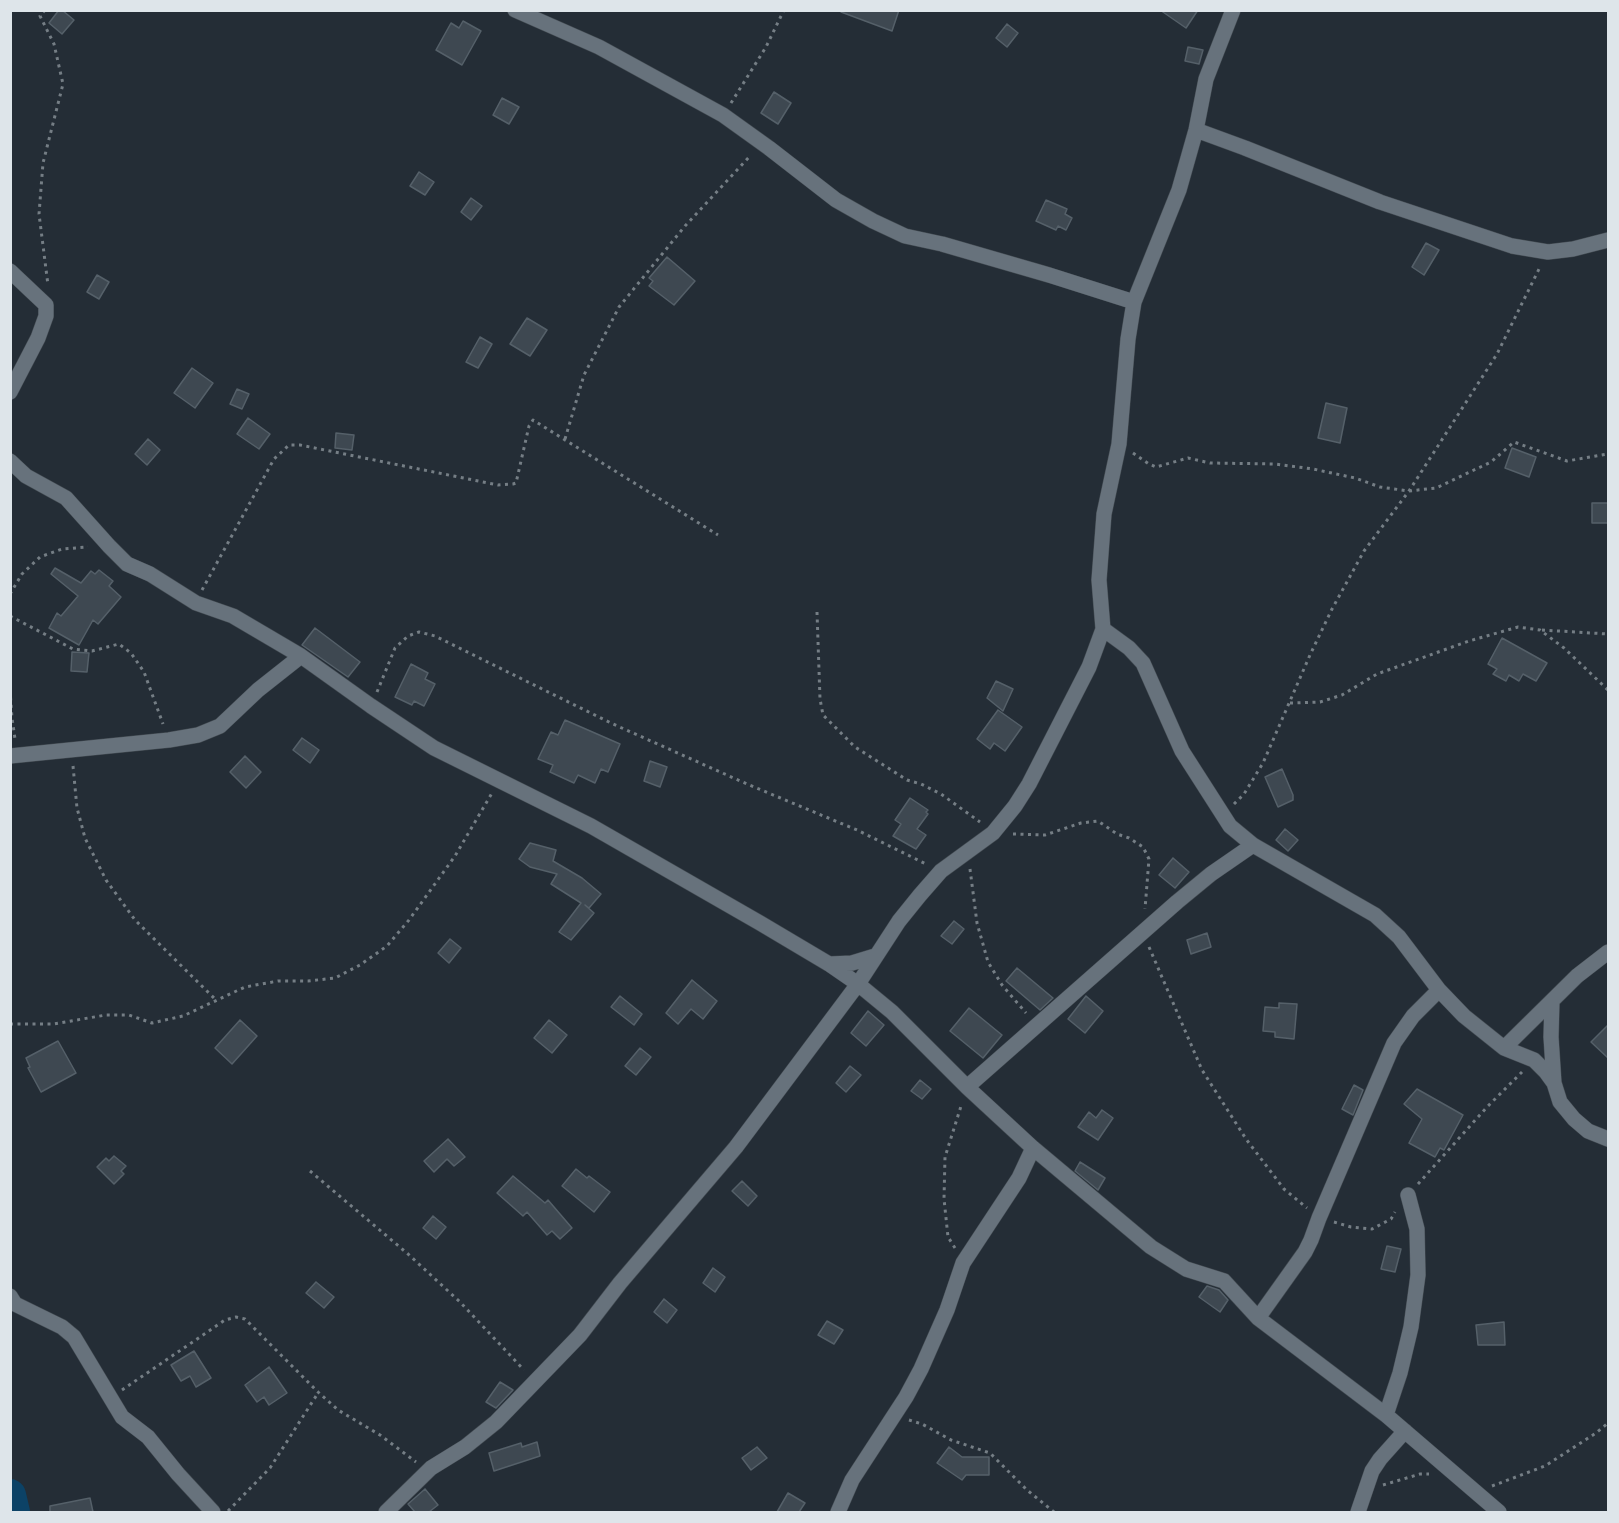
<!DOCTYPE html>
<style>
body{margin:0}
#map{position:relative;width:1619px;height:1523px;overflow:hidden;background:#242d36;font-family:"Alegreya Sans",sans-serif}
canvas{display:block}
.frame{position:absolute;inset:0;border:12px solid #dee5ea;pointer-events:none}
</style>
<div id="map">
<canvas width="1619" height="1523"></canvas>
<div class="frame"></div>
</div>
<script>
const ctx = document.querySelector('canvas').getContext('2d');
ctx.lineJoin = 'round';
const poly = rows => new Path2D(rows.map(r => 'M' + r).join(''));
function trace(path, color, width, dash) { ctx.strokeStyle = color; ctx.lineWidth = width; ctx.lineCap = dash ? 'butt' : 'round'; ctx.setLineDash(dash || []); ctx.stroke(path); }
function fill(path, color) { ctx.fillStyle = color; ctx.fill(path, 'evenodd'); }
trace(poly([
 [10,1495,14,1512]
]), '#0c4266', 32);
const building = poly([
 [59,10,62,10,74,20,62,34,49,23,59,10],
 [842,10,899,10,892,31,841,12,842,10],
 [1160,10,1198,10,1186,28,1160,10],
 [463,21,481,31,462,65,436,50,451,23,459,28,463,21],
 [1007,24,1018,33,1007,47,996,38,1007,24],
 [1188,47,1203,50,1199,64,1185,61,1188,47],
 [774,92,791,103,778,124,761,113,774,92],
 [502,98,519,107,509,124,493,115,502,98],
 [419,172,434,182,425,195,410,186,419,172],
 [471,198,482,206,471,220,461,212,471,198],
 [1046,200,1067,209,1065,214,1072,218,1066,230,1058,226,1056,230,1036,221,1046,200],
 [1426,243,1439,250,1424,275,1412,267,1426,243],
 [667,257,695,281,674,305,649,286,653,281,649,278,667,257],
 [97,275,109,282,99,299,87,292,97,275],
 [527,318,547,330,530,356,510,344,527,318],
 [480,337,492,344,478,368,466,362,480,337],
 [192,368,213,383,195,408,174,393,192,368],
 [237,389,249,394,242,409,230,404,237,389],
 [1326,403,1347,408,1340,443,1318,438,1326,403],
 [248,418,270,434,259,449,237,434,248,418],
 [336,433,354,435,352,450,335,448,336,433],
 [148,439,160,450,147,465,135,454,148,439],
 [1512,448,1536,457,1529,477,1505,468,1512,448],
 [1592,503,1608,503,1608,523,1592,523,1592,503],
 [55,568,81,583,91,571,95,574,99,570,113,581,109,586,121,597,98,624,93,620,79,645,49,628,57,613,61,616,78,596,51,574,55,568],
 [315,628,360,662,348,677,302,645,315,628],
 [1502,638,1547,663,1536,681,1523,674,1519,681,1509,675,1506,681,1493,674,1497,669,1488,664,1502,638],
 [72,652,89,653,87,672,71,671,72,652],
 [411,664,428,673,425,679,435,684,424,706,414,701,412,705,395,697,411,664],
 [996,681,1013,689,1003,711,987,698,996,681],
 [998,710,1022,727,1005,751,994,743,990,749,977,739,998,710],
 [565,720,620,744,608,772,601,769,595,783,578,775,574,783,550,772,553,765,538,759,551,732,558,735,565,720],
 [302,738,319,750,310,763,293,750,302,738],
 [245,756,261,772,246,788,230,772,245,756],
 [650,761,667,767,660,787,644,781,650,761],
 [1282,769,1293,795,1293,800,1278,807,1265,777,1282,769],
 [910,798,928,810,926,812,928,814,917,829,926,835,916,849,893,836,901,824,895,820,910,798],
 [1285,829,1298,840,1288,851,1276,840,1285,829],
 [530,843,556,850,553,861,582,878,601,894,589,908,585,905,594,913,571,940,559,932,581,903,551,884,557,874,530,867,519,859,530,843],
 [1173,858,1189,872,1175,888,1159,875,1173,858],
 [954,921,964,929,952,944,941,936,954,921],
 [1207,933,1211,947,1191,954,1187,940,1207,933],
 [450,939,461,948,449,963,438,953,450,939],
 [1017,968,1053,998,1040,1010,1006,981,1017,968],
 [692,980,717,1001,703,1019,691,1009,678,1024,666,1013,692,980],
 [620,996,642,1014,634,1025,611,1007,620,996],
 [1086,996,1103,1011,1085,1033,1068,1019,1086,996],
 [1279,1003,1297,1004,1294,1039,1275,1037,1275,1032,1263,1031,1265,1007,1279,1008,1279,1003],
 [969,1008,1002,1035,983,1058,950,1031,969,1008],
 [868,1011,884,1025,866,1046,851,1033,868,1011],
 [240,1020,257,1036,232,1064,215,1048,240,1020],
 [549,1020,567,1035,552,1053,534,1038,549,1020],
 [1608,1025,1608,1058,1591,1042,1608,1025],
 [58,1041,76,1073,41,1092,28,1068,30,1067,26,1058,58,1041],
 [640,1048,651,1057,636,1075,625,1066,640,1048],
 [850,1066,861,1075,846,1092,836,1083,850,1066],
 [920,1080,931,1089,922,1099,911,1091,920,1080],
 [1354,1085,1363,1090,1353,1115,1342,1109,1354,1085],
 [1417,1089,1463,1115,1444,1150,1440,1148,1435,1157,1409,1143,1422,1119,1404,1104,1417,1089],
 [1102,1110,1113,1118,1098,1140,1078,1127,1089,1112,1096,1118,1102,1110],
 [448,1139,465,1157,454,1166,447,1159,434,1172,424,1161,448,1139],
 [114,1156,126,1166,121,1171,124,1174,114,1184,97,1167,106,1158,109,1161,114,1156],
 [1080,1162,1105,1178,1098,1190,1075,1171,1080,1162],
 [576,1169,587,1178,589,1176,610,1192,594,1212,562,1186,576,1169],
 [513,1176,545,1203,548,1200,572,1228,560,1239,552,1231,547,1235,527,1212,523,1216,497,1193,513,1176],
 [742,1181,757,1196,748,1206,732,1191,742,1181],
 [433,1216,446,1227,436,1239,423,1228,433,1216],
 [1387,1246,1401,1249,1395,1272,1381,1269,1387,1246],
 [713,1268,725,1277,715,1292,703,1283,713,1268],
 [316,1282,334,1297,324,1308,306,1293,316,1282],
 [1207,1286,1219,1290,1228,1300,1220,1312,1199,1297,1207,1286],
 [664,1299,677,1310,667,1323,654,1312,664,1299],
 [827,1321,843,1330,834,1344,818,1335,827,1321],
 [1504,1322,1505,1345,1478,1345,1476,1325,1504,1322],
 [194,1351,211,1378,196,1387,190,1376,181,1381,171,1365,194,1351],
 [269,1367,287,1393,269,1405,264,1397,257,1402,245,1385,269,1367],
 [500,1382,513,1390,496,1408,486,1402,500,1382],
 [537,1442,540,1456,494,1471,489,1453,521,1443,522,1447,537,1442],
 [757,1447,767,1458,751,1470,742,1458,757,1447],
 [949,1447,962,1457,989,1457,989,1475,966,1475,962,1480,937,1463,949,1447],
 [425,1489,438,1505,429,1512,415,1512,408,1504,425,1489],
 [788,1493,805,1503,799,1512,777,1512,788,1493],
 [90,1498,93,1512,50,1512,50,1506,90,1498]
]);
fill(building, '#3e4851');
trace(building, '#556069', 1.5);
const minor = poly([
 [515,10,599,47,723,115,769,148,836,200,873,221,905,236,942,244,1049,275,1134,302],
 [1233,10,1206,79,1196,130,1179,190,1134,302,1128,339,1119,444,1104,514,1099,580,1103,629,1129,648,1143,663,1182,751,1230,826,1253,845,1375,915,1399,937,1439,990,1464,1016,1504,1048,1534,1060,1546,1072,1554,1083,1560,1102,1574,1119,1588,1131,1608,1139],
 [1196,130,1245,148,1380,202,1512,246,1548,252,1573,249,1608,240],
 [10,271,46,305,46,316,38,338,10,392],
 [10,461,26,476,66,498,109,546,127,564,150,574,196,603,233,616,301,656,371,706,434,748,591,826,760,923,829,964,858,984,892,1012,967,1087,1033,1148,1151,1247,1186,1269,1224,1281,1258,1318,1386,1415,1499,1512],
 [10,756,169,740,198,735,220,726,258,690,301,656],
 [829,964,852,963,875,956],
 [1552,1001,1551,1037,1554,1083],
 [1504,1048,1577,976,1608,952],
 [967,1087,1177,902,1211,874,1253,845],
 [10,1296,15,1304,62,1327,74,1337,122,1417,148,1437,178,1474,213,1512],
 [1258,1318,1305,1252,1311,1240,1319,1218,1394,1043,1413,1016,1439,990],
 [1386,1415,1400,1373,1411,1327,1418,1275,1417,1229,1408,1195],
 [386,1512,431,1468,465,1447,496,1422,580,1335,620,1283,736,1147,858,984,899,921,920,895,941,871,993,833,1015,806,1029,784,1089,667,1103,629],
 [838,1512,852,1480,906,1397,921,1369,947,1310,963,1263,1019,1178,1033,1148],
 [1358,1512,1372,1471,1380,1459,1405,1431]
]);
trace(minor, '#434b52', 16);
trace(poly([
 [45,10,40,16,54,44,63,84,43,163,39,214,48,285],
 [731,103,766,47,784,10],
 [565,439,584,375,619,307,685,226,751,155],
 [1133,453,1149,464,1156,467,1188,458,1210,463,1275,464,1313,469,1355,478,1380,487,1409,491,1436,488,1455,479,1491,462,1514,442,1567,461,1608,454],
 [202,590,274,459,289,445,300,445,498,485,513,484,516,483,529,426,533,420,718,535],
 [10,594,22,574,40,557,62,549,88,547],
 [817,612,820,699,823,715,855,747,907,780,921,784,941,794,980,822],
 [10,616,73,649,92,651,119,644,131,653,144,672,163,724],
 [1542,630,1608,634],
 [10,690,12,718,15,739],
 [377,692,395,648,408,636,419,632,435,636,613,724,747,784,857,830,926,864],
 [1290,703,1320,702,1342,695,1377,674,1469,641,1518,627,1540,630,1564,648,1608,690],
 [73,766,77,808,85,838,106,880,135,920,216,1000],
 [1234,804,1244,794,1263,763,1310,655,1332,609,1364,551,1409,491,1497,354,1540,267],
 [1013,834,1045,835,1081,823,1098,821,1117,834,1129,838,1143,847,1149,859,1145,909],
 [970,869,977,923,988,962,1002,985,1026,1013],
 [1149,947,1202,1070,1246,1139,1284,1189,1307,1208],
 [10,1024,53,1024,106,1015,129,1015,152,1023,183,1016,245,987,278,981,308,981,335,978,360,965,387,946,409,920,455,856,492,793],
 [310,1171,408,1254,460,1302,524,1370],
 [1418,1184,1487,1107,1522,1072],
 [1334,1222,1351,1227,1372,1229,1391,1219,1395,1212],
 [955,1248,948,1237,944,1199,945,1157,962,1103],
 [122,1390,225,1320,236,1317,245,1319,318,1392,338,1410,380,1435,416,1462],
 [909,1420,922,1424,951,1440,990,1453,1027,1490,1054,1512],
 [1383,1485,1420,1474,1429,1474],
 [1492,1486,1545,1466,1596,1433,1608,1423],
 [228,1511,270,1468,318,1393]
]), '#757e85', 3, [3, 4.5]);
trace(minor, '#67727c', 15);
</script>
